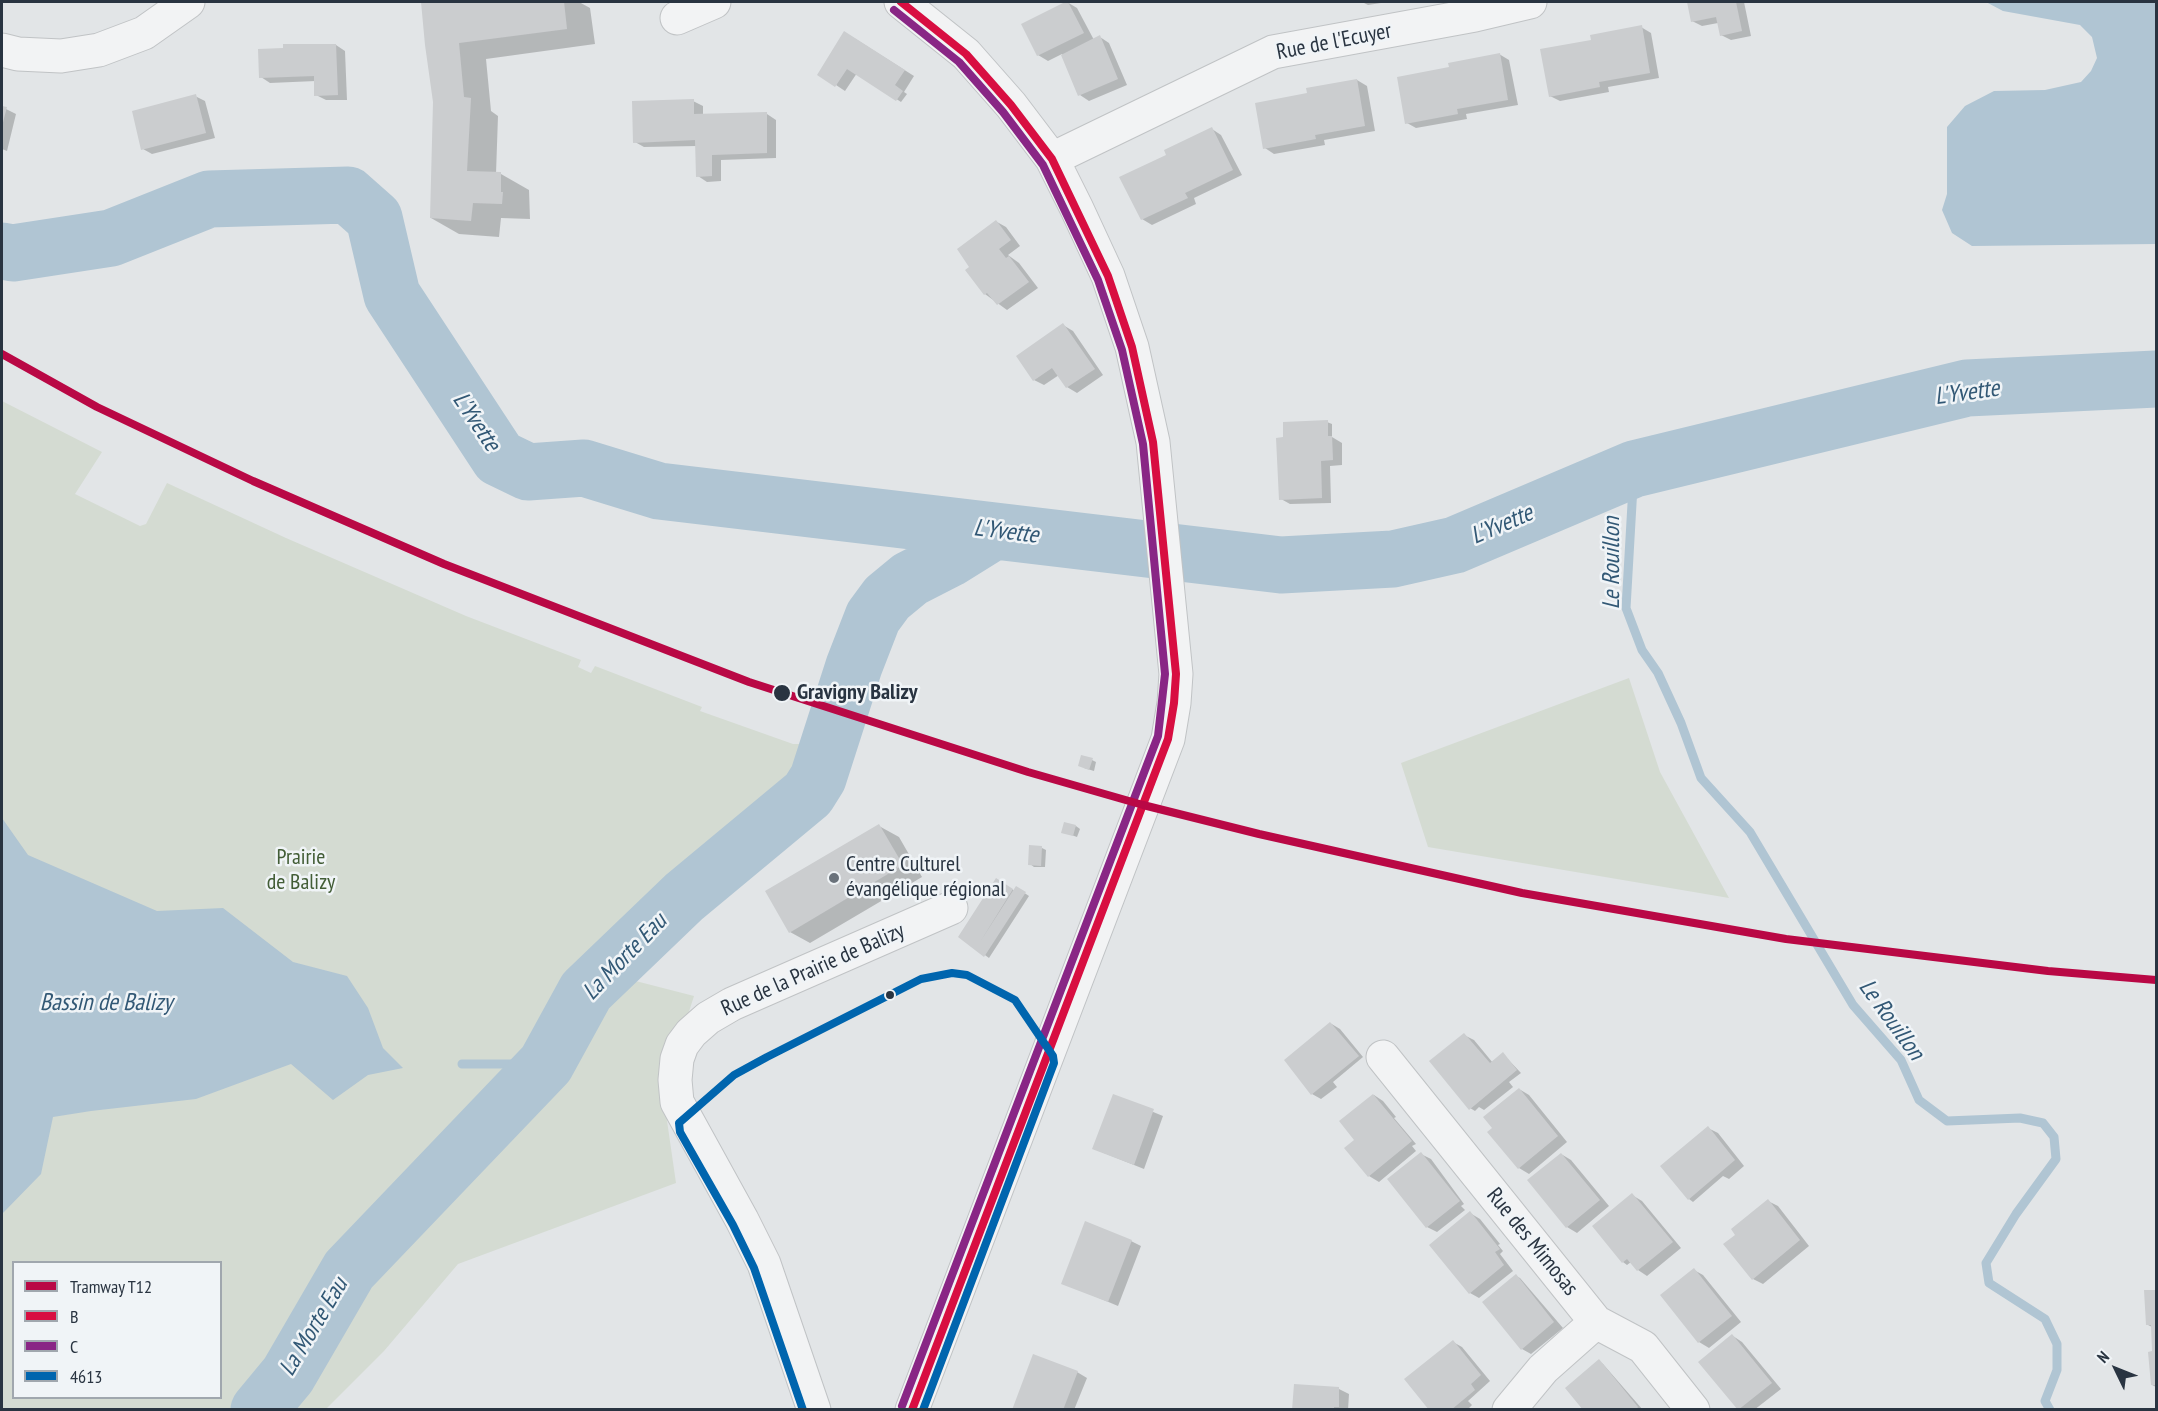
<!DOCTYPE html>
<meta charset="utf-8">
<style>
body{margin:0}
#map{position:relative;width:2158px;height:1411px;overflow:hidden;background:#e2e5e7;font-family:"PT Sans Narrow",sans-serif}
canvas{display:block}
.frame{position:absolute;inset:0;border:3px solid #293441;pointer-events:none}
.legend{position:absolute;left:12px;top:1261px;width:210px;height:138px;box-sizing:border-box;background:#f0f4f7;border:2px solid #a0a7ae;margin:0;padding:8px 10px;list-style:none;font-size:18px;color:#293441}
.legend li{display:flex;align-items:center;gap:12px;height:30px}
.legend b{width:30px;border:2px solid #a0a7ae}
.north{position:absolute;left:2086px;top:1339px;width:60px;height:60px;-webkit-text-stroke:4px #f0f4f7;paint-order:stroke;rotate:313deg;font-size:16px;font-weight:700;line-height:24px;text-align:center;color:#293441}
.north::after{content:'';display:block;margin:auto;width:21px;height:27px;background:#293441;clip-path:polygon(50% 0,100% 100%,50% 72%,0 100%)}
</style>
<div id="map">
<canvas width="2158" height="1411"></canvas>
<div class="frame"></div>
<ul class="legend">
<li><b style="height:8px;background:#b90845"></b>Tramway T12</li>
<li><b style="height:8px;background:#d80e41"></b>B</li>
<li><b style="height:8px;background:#892685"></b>C</li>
<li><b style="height:8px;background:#0065ae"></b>4613</li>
</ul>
<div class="north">N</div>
</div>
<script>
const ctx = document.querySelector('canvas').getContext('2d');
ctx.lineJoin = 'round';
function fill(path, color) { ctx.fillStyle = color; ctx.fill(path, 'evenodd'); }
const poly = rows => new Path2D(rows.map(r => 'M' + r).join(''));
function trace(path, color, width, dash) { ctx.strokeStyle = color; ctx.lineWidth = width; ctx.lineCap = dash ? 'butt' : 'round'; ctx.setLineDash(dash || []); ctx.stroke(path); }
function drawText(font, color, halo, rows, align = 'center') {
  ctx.font = font + ' "PT Sans Narrow",sans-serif'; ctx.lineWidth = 5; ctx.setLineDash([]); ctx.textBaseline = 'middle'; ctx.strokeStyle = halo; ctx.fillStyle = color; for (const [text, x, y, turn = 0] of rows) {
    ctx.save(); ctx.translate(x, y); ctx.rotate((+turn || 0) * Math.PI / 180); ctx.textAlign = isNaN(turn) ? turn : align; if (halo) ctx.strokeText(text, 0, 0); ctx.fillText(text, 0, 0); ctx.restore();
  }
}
fill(poly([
 [2,401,102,452,75,494,140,526,146,524,167,483,286,538,466,616,581,660,578,667,591,673,595,666,702,707,700,711,793,744,804,744,815,747,801,782,644,910,585,968,694,996,663,1093,676,1183,458,1264,384,1351,326,1409,2,1409],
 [14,1262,220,1262,220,1398,14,1398],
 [1629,678,1660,772,1729,898,1428,847,1401,763]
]), '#d4dbd2');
fill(poly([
 [1986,2,2156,2,2156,244,1972,246,1952,233,1942,210,1947,194,1947,127,1965,106,1994,91,2045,90,2081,82,2091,71,2097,58,2092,37,2080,25,2003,11],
 [2,818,28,855,157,911,223,908,293,962,347,976,368,1008,383,1048,403,1068,368,1075,333,1100,291,1064,196,1099,91,1111,53,1117,41,1174,2,1214]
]), '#b0c5d3');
fill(poly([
 [423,2,579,2,590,8,595,44,486,59,491,111,498,116,496,174,501,174,529,190,530,219,501,218,499,237,459,234,431,218,434,102,426,45],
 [1067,2,1077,8,1094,40,1100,37,1109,43,1127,85,1089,101,1080,95,1062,54,1048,61,1038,55,1023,25],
 [1362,2,1381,2,1381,3,1368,5],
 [1688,2,1744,2,1751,36,1731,40,1721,35,1718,23,1702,26,1692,21],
 [1641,27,1651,33,1659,78,1608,87,1609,92,1560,101,1550,96],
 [854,38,914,76,904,92,907,94,901,102,857,73,845,91,836,85],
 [336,45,345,51,347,100,326,100,316,95,316,81,270,83,261,77],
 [1499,54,1509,60,1518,105,1466,114,1467,119,1416,128,1407,123,1451,68],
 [1357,80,1367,86,1375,131,1324,140,1325,145,1274,154,1265,148,1309,94],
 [195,96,205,101,215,138,152,154,143,149],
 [693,101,703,106,703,115,767,114,776,120,776,158,721,160,721,181,707,182,698,176,697,146,644,147,635,142],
 [2,107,16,114,7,151,2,149],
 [1212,129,1221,135,1242,175,1194,198,1196,204,1152,225,1142,219,1168,155],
 [997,222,1006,227,1020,246,1008,255,1019,263,1038,288,1007,310,985,294],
 [1063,325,1073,331,1103,375,1077,393,1067,387,1059,375,1044,385,1034,380],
 [1327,422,1332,424,1332,437,1342,443,1342,465,1330,466,1331,503,1290,504,1281,499],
 [1092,760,1096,762,1094,771,1084,768],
 [879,826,899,837,922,877,810,943,790,932],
 [1076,826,1080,829,1077,837,1063,832],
 [1042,848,1046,850,1045,867,1034,867,1030,864],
 [997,880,1015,891,1017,888,1029,896,989,958,960,937],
 [1330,1023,1340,1029,1363,1057,1333,1082,1337,1087,1321,1099,1312,1094],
 [1464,1035,1474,1040,1493,1063,1503,1054,1521,1073,1509,1082,1513,1087,1484,1110,1479,1107,1475,1111,1470,1108],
 [1519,1089,1529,1095,1567,1142,1529,1174,1519,1168,1499,1133],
 [1374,1095,1383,1101,1396,1117,1394,1118,1416,1144,1412,1146,1416,1151,1379,1182,1369,1176,1356,1140],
 [1114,1096,1163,1116,1144,1169,1094,1149],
 [1708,1128,1718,1133,1744,1166,1729,1179,1723,1176,1693,1202,1689,1199],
 [1421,1154,1431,1159,1464,1204,1461,1206,1465,1210,1437,1232,1427,1227],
 [1561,1154,1571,1160,1609,1206,1577,1233,1567,1227],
 [1632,1195,1642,1201,1681,1248,1647,1276,1638,1270,1631,1262,1627,1265,1623,1262],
 [1768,1201,1778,1206,1809,1246,1763,1284,1753,1279,1737,1235],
 [1470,1213,1480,1219,1500,1244,1498,1245,1503,1251,1500,1254,1513,1271,1479,1298,1470,1293],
 [1131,1241,1141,1246,1118,1306,1063,1283],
 [1694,1270,1703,1275,1741,1322,1709,1348,1699,1342],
 [1516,1276,1520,1278,1563,1328,1531,1354,1522,1349],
 [2156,1291,2156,1387,2152,1385,2154,1353,2152,1327,2148,1325,2146,1292],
 [1733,1336,1742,1342,1781,1389,1754,1410,1738,1410],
 [1453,1342,1462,1347,1490,1381,1468,1401,1472,1405,1467,1410,1431,1410],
 [1599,1361,1603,1364,1643,1410,1584,1410],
 [1077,1372,1087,1378,1074,1410,1013,1410],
 [1339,1389,1349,1394,1348,1410,1293,1410]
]), '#0003');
trace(poly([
 [1634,469,1626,608,1642,650,1658,673,1681,723,1701,778,1750,832,1853,1005,1901,1060,1919,1100,1947,1121,2020,1118,2043,1123,2054,1137,2056,1159,2016,1214,1986,1263,1989,1283,2045,1319,2057,1344,2057,1370,2045,1401,2050,1410],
 [462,1064,546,1064]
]), '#b0c5d3', 9);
trace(poly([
 [2,251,13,253,111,238,209,199,348,195,374,218,392,295,499,458,528,472,584,468,659,491,1281,565,1393,559,1455,545,1634,469,1967,388,2156,379],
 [259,1410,288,1375,349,1270,546,1064,586,991,684,897,808,794,818,778,854,666,873,617,887,598,910,579,949,559,994,531]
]), '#b0c5d3', 57);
fill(poly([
 [421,2,564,2,567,29,459,43,464,97,471,98,467,171,501,172,501,192,503,192,502,204,473,203,471,221,430,218,433,102,425,45],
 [1065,2,1068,2,1084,33,1037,56,1021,24],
 [1687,2,1736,2,1742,31,1720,36,1716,17,1691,22],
 [1642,25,1650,73,1599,82,1600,87,1549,97,1540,49,1591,40,1590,35],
 [844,31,905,70,895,85,903,91,896,101,847,69,835,87,817,75],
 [1100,35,1118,79,1078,96,1061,55],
 [283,44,336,44,338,95,314,96,314,76,259,78,258,49,283,48],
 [1500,53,1508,100,1457,109,1458,114,1405,124,1397,77,1449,67,1448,63],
 [1357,79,1365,126,1315,135,1316,139,1263,149,1255,103,1307,93,1306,88],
 [196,94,206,133,141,150,132,111],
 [694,99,694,114,767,112,767,153,712,155,712,176,696,177,695,140,633,143,632,101],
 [2,106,7,107,2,126],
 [1212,127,1233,170,1185,193,1188,198,1141,220,1119,177,1166,155,1164,150],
 [996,220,1011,240,999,249,1006,258,1009,256,1029,282,997,305,987,293,984,295,965,270,969,267,957,249],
 [1063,323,1095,369,1066,388,1052,368,1033,381,1016,356],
 [1328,420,1328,436,1332,436,1333,460,1321,461,1322,498,1279,500,1276,438,1283,437,1283,422],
 [1081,755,1093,758,1089,770,1078,766],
 [1064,822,1076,825,1073,836,1061,833],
 [879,824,903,865,789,933,765,891],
 [1029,845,1042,846,1041,866,1028,865],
 [996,878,1013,889,980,942,1016,886,1026,892,984,957,958,937],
 [1330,1022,1359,1056,1311,1095,1284,1060],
 [1464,1033,1490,1063,1503,1052,1517,1070,1469,1110,1429,1061],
 [1519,1088,1558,1136,1518,1169,1487,1132,1492,1128,1483,1117],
 [1113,1094,1154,1109,1134,1165,1092,1149],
 [1373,1094,1412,1141,1368,1177,1344,1148,1354,1140,1339,1121],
 [1708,1126,1735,1160,1688,1200,1660,1166],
 [1421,1152,1460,1201,1426,1228,1387,1179],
 [1561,1153,1600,1200,1566,1228,1527,1180],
 [1632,1193,1673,1242,1637,1271,1627,1259,1622,1263,1592,1226],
 [1768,1199,1800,1240,1752,1280,1723,1244,1735,1235,1731,1229],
 [1470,1211,1500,1249,1495,1252,1504,1265,1469,1294,1429,1245],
 [1085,1221,1132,1240,1108,1302,1061,1284],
 [1694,1268,1732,1316,1698,1343,1660,1295],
 [1516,1274,1554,1322,1521,1350,1482,1302],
 [2144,1290,2156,1290,2156,1385,2151,1385,2148,1352,2152,1351,2151,1325,2146,1325],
 [1732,1334,1772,1383,1738,1410,1698,1362],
 [1453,1340,1481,1375,1471,1384,1475,1390,1451,1410,1429,1410,1404,1379],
 [1033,1354,1078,1371,1063,1410,1012,1410],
 [1599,1359,1638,1407,1636,1410,1583,1410,1565,1388],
 [1294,1384,1339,1387,1339,1407,1334,1407,1334,1410,1292,1410]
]), '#cbcdcf');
const minor = poly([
 [901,2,966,54,1011,105,1052,159,1077,209,1108,276,1132,347,1153,442,1176,674,1174,703,1168,739,912,1410],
 [677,18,714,2],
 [2,50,18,54,61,56,99,50,144,33,188,2],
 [1052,159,1273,52,1475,15,1530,2],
 [1383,1057,1596,1322,1643,1347,1693,1410],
 [814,1410,764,1264,742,1220,677,1102,675,1080,677,1059,682,1045,691,1033,708,1018,732,1004,951,908],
 [1509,1410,1543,1369,1596,1322]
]);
trace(minor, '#c0c3c5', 35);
trace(minor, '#f2f3f4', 33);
trace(poly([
 [901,2,966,54,1011,105,1052,159,1108,276,1132,347,1153,442,1176,674,1174,703,1168,739,912,1410]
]), '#d80e41', 8);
trace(poly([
 [894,10,959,62,1003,112,1043,165,1098,280,1122,350,1143,444,1165,674,1158,736,902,1406]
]), '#892685', 8);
trace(poly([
 [803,1410,754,1268,733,1225,680,1132,679,1123,734,1075,767,1057,921,979,952,973,967,975,1015,1000,1053,1056,1054,1063,923,1410]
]), '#0065ae', 8);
trace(poly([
 [2,354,97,407,253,481,444,564,749,682,1028,772,1143,805,1259,834,1522,893,1786,939,2048,971,2156,980]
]), '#b90845', 8);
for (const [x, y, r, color] of [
 [782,693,9,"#293441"],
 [834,878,6,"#6a727b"],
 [890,995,5,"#293441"]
]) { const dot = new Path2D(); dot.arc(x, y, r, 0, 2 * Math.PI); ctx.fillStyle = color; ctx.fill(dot); trace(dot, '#f0f4f7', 2); }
drawText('22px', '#293441', '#f0f4f7', [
 ["Rue de l'Ecuyer",1334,42,-11],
 ["Rue de la Prairie de Balizy",813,970,-24],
 ["Rue des Mimosas",1532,1242,51]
]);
drawText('bold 22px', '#293441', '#f0f4f7', [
 ["Gravigny Balizy",797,693]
], 'left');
drawText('22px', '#425d36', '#f0f4f7', [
 ["Prairie",301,858],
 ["de Balizy",301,883]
]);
drawText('22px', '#293441', '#f0f4f7', [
 ["Centre Culturel",846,865],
 ["évangélique régional",846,890]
], 'left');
drawText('italic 24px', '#325875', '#f0f4f7', [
 ["L'Yvette",1967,393,-8],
 ["L'Yvette",476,422,56],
 ["L'Yvette",1502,525,-23],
 ["L'Yvette",1006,532,7],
 ["Le Rouillon",1612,563,-90],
 ["La Morte Eau",625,957,-46],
 ["Bassin de Balizy",106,1003],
 ["Le Rouillon",1891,1020,54],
 ["La Morte Eau",314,1327,-59]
]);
</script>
